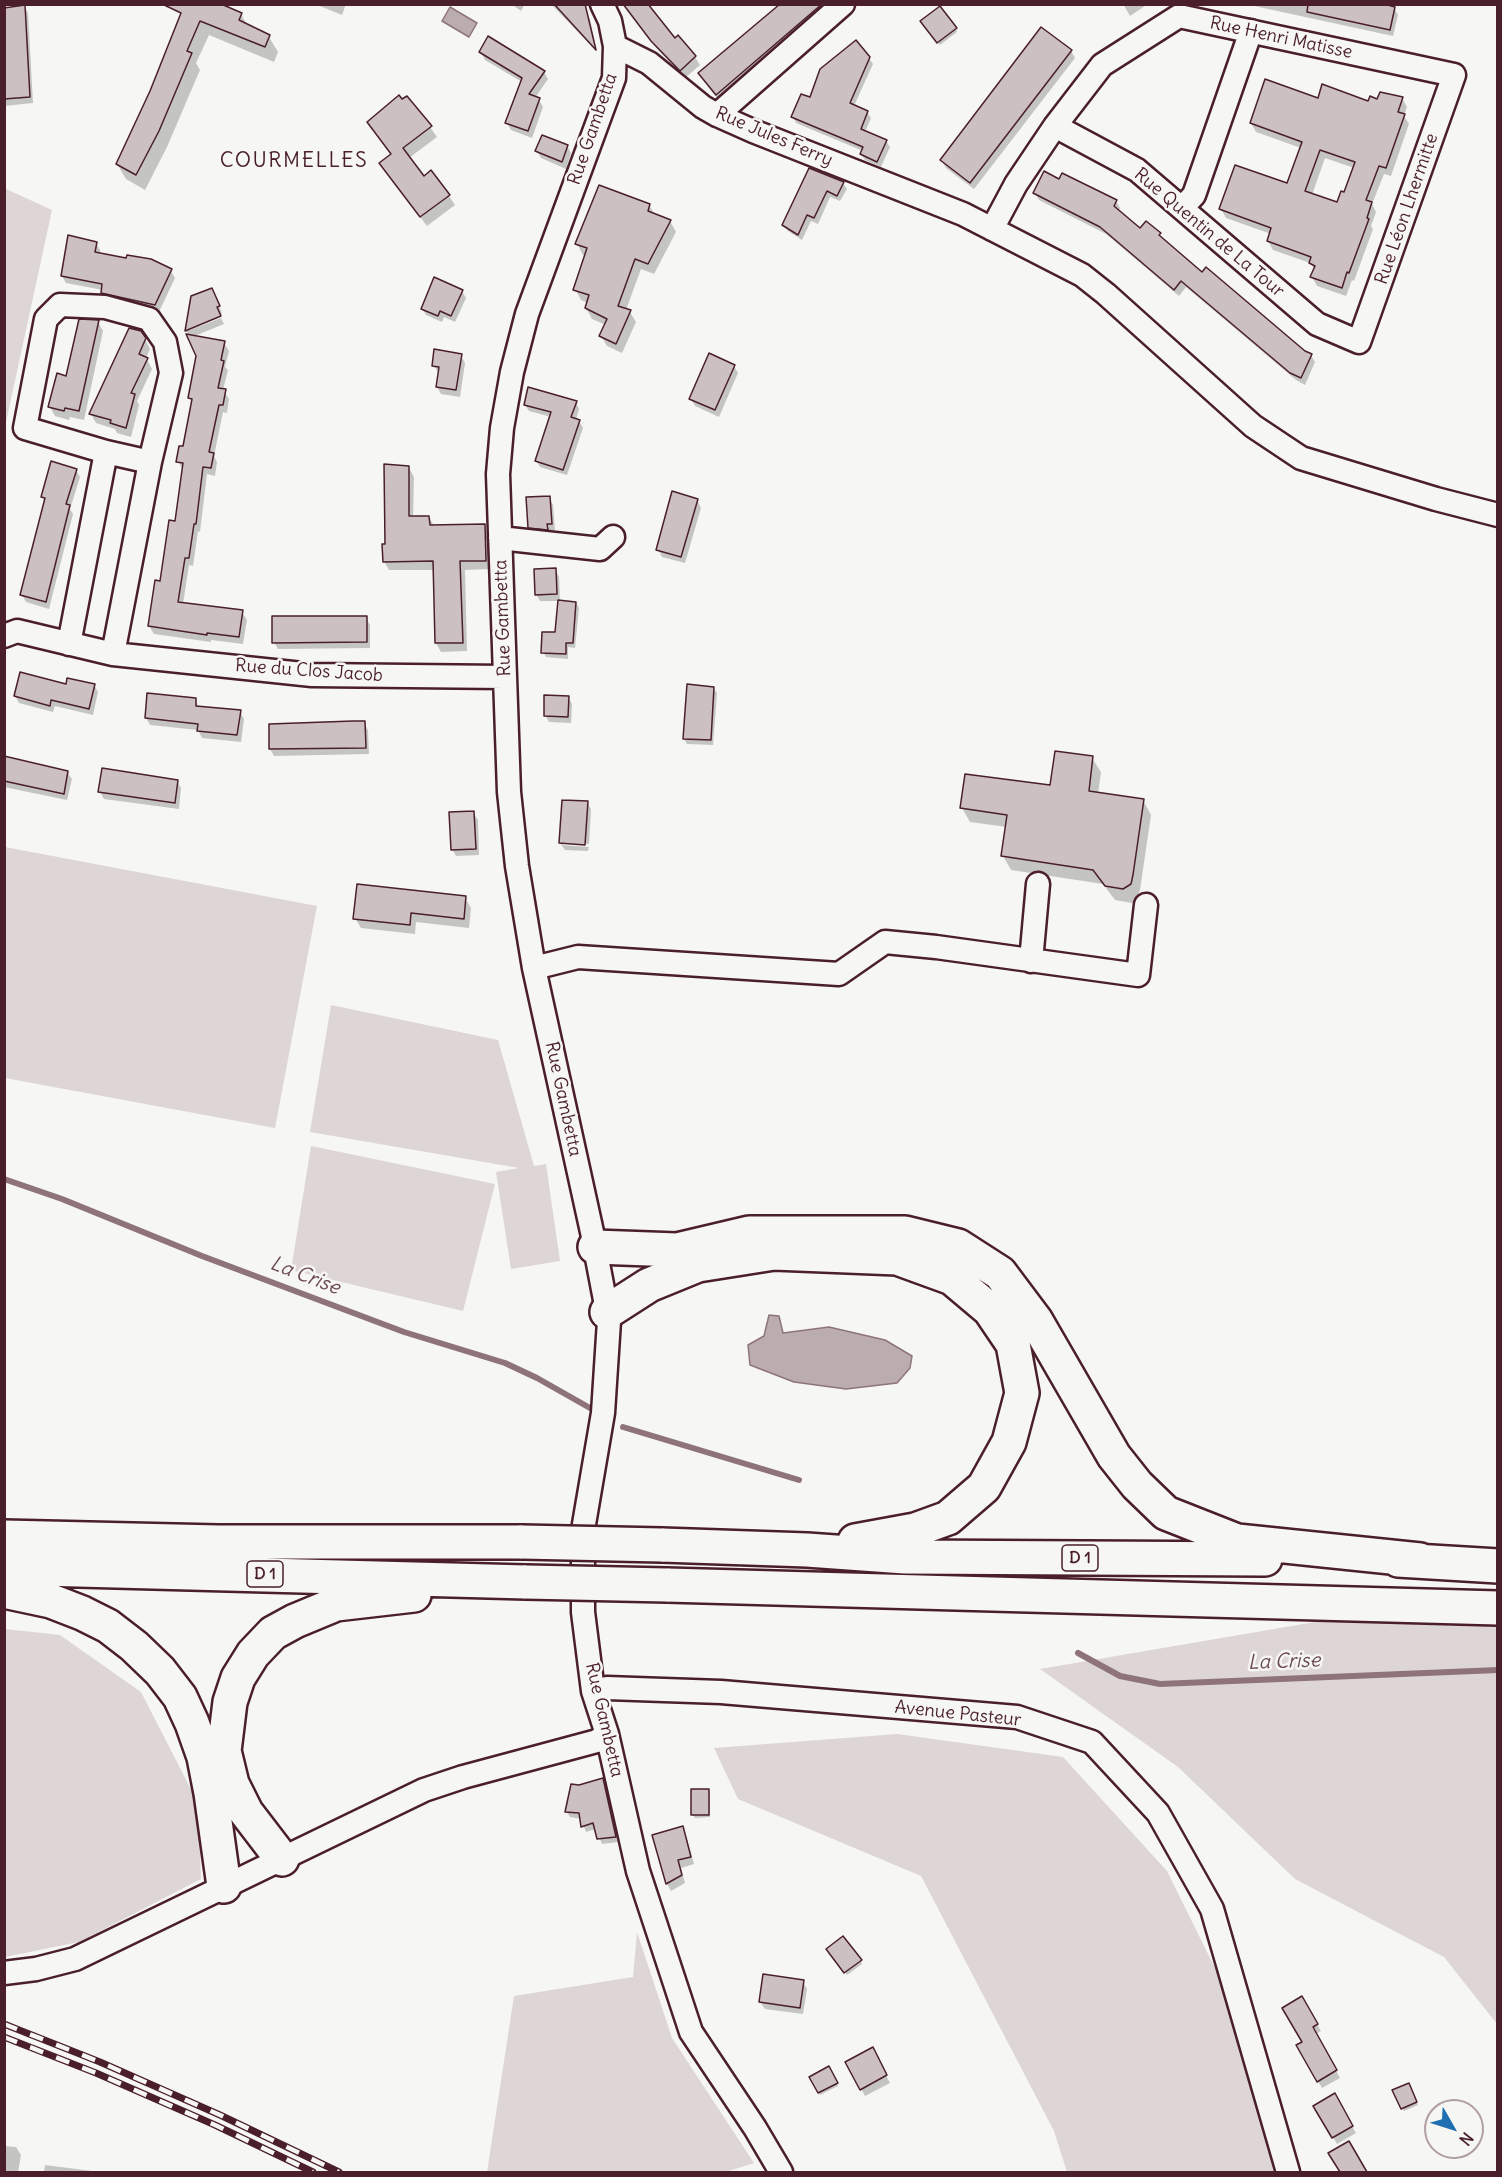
<!DOCTYPE html>
<meta charset="utf-8">
<style>
body{margin:0}
#map{position:relative;width:1502px;height:2177px;overflow:hidden;background:#f6f6f2;font-family:Delius,sans-serif}
canvas{display:block}
.frame{position:absolute;inset:0;border:6px solid #4a1f2b;pointer-events:none}
.north{position:absolute;left:1424px;top:2099px;width:60px;height:60px;box-sizing:border-box;background:#f6f6f2;border:2px solid #b1a0a2;border-radius:50%;rotate:129deg;font-size:16px;font-weight:700;line-height:24px;text-align:center;color:#4a1f2b}
.north::after{content:'';display:block;margin:auto;width:21px;height:27px;background:#1f6fb2;clip-path:polygon(50% 0,100% 100%,50% 72%,0 100%)}
</style>
<div id="map">
<canvas width="1502" height="2177"></canvas>
<div class="frame"></div>
<div class="north">N</div>
</div>
<script>
const ctx = document.querySelector('canvas').getContext('2d');
ctx.lineJoin = 'round';
function fill(path, color) { ctx.fillStyle = color; ctx.fill(path, 'evenodd'); }
const poly = rows => new Path2D(rows.map(r => 'M' + r).join(''));
function trace(path, color, width, dash) { ctx.strokeStyle = color; ctx.lineWidth = width; ctx.lineCap = dash ? 'butt' : 'round'; ctx.setLineDash(dash || []); ctx.stroke(path); }
function drawText(font, color, halo, rows, align = 'center') {
  ctx.font = font + ' Delius,sans-serif'; ctx.lineWidth = 5; ctx.setLineDash([]); ctx.textBaseline = 'middle'; ctx.strokeStyle = halo; ctx.fillStyle = color; for (const [text, x, y, turn = 0] of rows) {
    ctx.save(); ctx.translate(x, y); ctx.rotate((+turn || 0) * Math.PI / 180); ctx.textAlign = isNaN(turn) ? turn : align; if (halo) ctx.strokeText(text, 0, 0); ctx.fillText(text, 0, 0); ctx.restore();
  }
}
fill(poly([
 [4,188,52,210,5,427,4,427],
 [5,847,317,906,275,1128,5,1078],
 [331,1005,498,1040,534,1166,546,1164,560,1261,511,1269,496,1172,519,1168,310,1132],
 [311,1146,495,1184,463,1311,291,1270],
 [1432,1602,1497,1611,1497,2024,1444,1957,1295,1879,1178,1767,1040,1669],
 [5,1629,60,1635,141,1692,198,1803,201,1879,79,1942,5,1957],
 [897,1734,1063,1757,1167,1871,1250,2039,1284,2172,1067,2172,1054,2131,921,1876,738,1799,714,1748],
 [637,1932,672,2038,754,2163,726,2172,487,2172,514,1996,633,1977]
]), '#ddd6d5');
const water = poly([
 [450,7,477,23,469,37,442,21,450,7],
 [769,1315,779,1316,783,1333,829,1327,885,1340,912,1356,910,1368,897,1383,846,1389,794,1382,750,1365,748,1345,764,1336,769,1315]
]);
fill(water, '#bbadae');
trace(water, '#8e747a', 1.5);
fill(poly([
 [315,4,346,4,342,15],
 [511,4,525,4,521,11],
 [551,4,579,4,590,19,597,52],
 [623,4,649,4,648,6,675,40,695,57,700,65,685,78,658,50],
 [782,4,849,4,726,109,709,88,700,73],
 [1123,4,1148,4,1130,16],
 [1245,4,1377,4,1394,8,1398,15,1393,36],
 [24,6,28,13,33,103,4,106,4,9],
 [179,12,241,14,248,27,269,37,278,52,274,62,209,35,196,63,200,70,167,147,145,190,126,179,117,164,177,31,182,15],
 [924,24,956,29,957,32,940,45],
 [1071,51,1075,58,974,189,946,168,942,161],
 [481,52,544,72,548,79,535,98,539,100,543,107,532,138,511,130,507,123,522,82,485,60],
 [869,58,873,64,854,106,867,112,871,118,865,132,886,141,890,147,881,167,865,160,861,154,863,151,796,123,793,116,810,99],
 [1402,98,1407,107,1404,116,1409,124,1391,176,1384,174,1372,204,1376,212,1371,226,1373,229,1354,281,1352,280,1346,296,1317,286,1312,277,1315,270,1310,263,1273,250,1268,241,1271,234,1226,218,1221,209,1287,185,1301,148,1256,132,1251,123,1318,100,1369,103],
 [1325,158,1354,168,1345,194,1338,204,1312,195],
 [402,101,416,107,437,137,409,158,424,178,449,196,455,205,427,226,387,173,392,155,368,122],
 [567,146,571,153,566,169,541,158,537,151],
 [810,170,843,183,847,189,840,201,830,197,818,224,811,221,802,240,788,231,784,225],
 [1060,181,1116,201,1120,208,1118,212,1140,230,1159,234,1163,241,1202,274,1304,352,1311,355,1315,362,1305,385,1296,380,1186,287,1179,296,1106,234,1039,200,1035,193],
 [649,205,655,215,670,221,676,232,654,274,641,269,626,310,630,312,636,322,622,353,607,346,601,336,606,325,592,319,586,308,588,303,581,300,575,289,586,256,583,255,577,244],
 [96,243,100,250,100,254,171,271,175,278,159,312,106,300,102,293,103,290,66,283,62,276],
 [462,291,466,298,455,322,444,317,442,322,426,315,422,308],
 [192,297,216,297,222,314,190,327,190,330,221,318,224,324,192,337,224,343,229,351,225,367,228,370,223,390,229,399,227,413,223,412,214,456,217,462,215,476,207,474,200,532,198,531,193,566,189,565,183,604,242,612,247,620,243,644,211,640,211,642,154,634,149,626,176,523,183,470,178,461,184,448,193,403,190,398,198,356,186,331],
 [98,322,103,331,84,420,70,417,69,420,55,416,50,407],
 [145,339,150,349,146,358,152,369,137,401,139,405,131,437,117,433,115,429,96,423,91,414],
 [461,356,465,363,460,397,441,394,437,387,439,373,433,365],
 [734,366,738,373,719,417,695,406,691,399],
 [576,402,579,409,576,420,579,421,583,428,567,475,540,467,536,460,551,417,529,411,525,405],
 [409,468,414,477,413,518,429,517,434,526,484,526,490,535,491,569,465,570,467,651,441,652,436,643,435,570,389,570,384,561],
 [76,470,80,477,70,509,73,514,49,609,26,602,22,595,46,503,42,497],
 [549,497,553,505,555,530,550,530,551,536,534,534,530,527],
 [697,500,701,508,685,563,662,557,658,549],
 [555,569,559,577,560,602,576,603,579,608,575,648,568,647,568,659,546,657,543,652,557,634,559,601,540,601,536,594],
 [366,618,370,625,370,648,278,649,274,642],
 [94,685,98,692,93,715,55,706,53,712,19,703,15,696,67,686],
 [713,688,717,693,713,745,687,744,684,739],
 [568,697,572,704,571,723,549,722,545,715],
 [195,700,200,708,240,712,244,719,241,742,202,738,198,730,150,725,146,718],
 [364,723,368,730,369,754,274,756,270,749],
 [4,758,67,772,72,779,67,800,4,787],
 [1092,758,1101,772,1098,794,1143,800,1151,815,1140,890,1138,898,1132,903,1115,900,1103,884,1011,870,1003,856,1007,827,970,822,962,808,1051,787],
 [177,781,181,788,179,809,104,799,100,792],
 [587,802,591,809,589,844,563,842,563,845,589,847,588,851,565,850,560,843],
 [473,813,478,820,479,855,456,856,452,849],
 [465,898,471,908,469,928,416,922,415,934,361,928,355,918],
 [602,1780,606,1786,618,1842,602,1844,596,1829,586,1832,581,1819,570,1817,566,1811,579,1787],
 [708,1790,710,1794,710,1817,695,1818,693,1815],
 [682,1828,686,1835,694,1864,681,1868,685,1883,671,1891,667,1884,654,1836],
 [830,1952,861,1961,862,1964,847,1975],
 [803,1982,807,1989,803,2014,765,2009,760,2002],
 [1302,1998,1321,2031,1316,2034,1340,2078,1322,2088,1298,2046,1304,2043],
 [872,2049,890,2083,865,2096,847,2062],
 [829,2068,838,2086,820,2095,811,2077],
 [1408,2085,1418,2105,1404,2111,1394,2091],
 [1334,2095,1356,2133,1337,2144,1315,2106],
 [4,2146,16,2147,21,2155,18,2172,4,2172],
 [45,2165,100,2172,44,2172]
]), '#0003');
trace(poly([
 [4,1179,62,1199,202,1256,404,1332,505,1363,537,1378,590,1408],
 [623,1427,799,1480],
 [1078,1653,1120,1676,1160,1684,1498,1670]
]), '#8e747a', 6);
const building = poly([
 [162,4,221,4,242,13,239,20,270,35,265,47,200,21,187,51,192,53,159,131,136,175,116,164,150,91,181,13,162,4],
 [554,4,585,4,596,50,554,4],
 [623,4,648,4,675,38,678,35,696,56,680,71,651,41,623,4],
 [780,4,822,4,716,95,698,73,780,4],
 [1308,4,1384,4,1395,7,1390,30,1307,12,1308,4],
 [25,5,30,97,4,99,4,8,25,5],
 [940,6,957,28,937,43,920,21,940,6],
 [1041,27,1072,50,970,183,940,160,1041,27],
 [488,36,545,71,529,94,540,98,528,131,505,123,522,78,479,52,488,36],
 [856,40,870,57,850,103,868,111,861,129,887,140,877,162,860,154,863,147,791,117,801,94,810,97,820,69,856,40],
 [1265,79,1318,98,1322,84,1368,101,1370,96,1377,99,1380,92,1403,97,1398,112,1405,114,1386,168,1379,166,1366,200,1372,202,1367,218,1369,219,1349,273,1347,272,1342,288,1310,277,1315,266,1309,263,1311,257,1267,241,1271,228,1219,209,1235,165,1287,183,1302,142,1250,123,1265,79],
 [1320,150,1355,162,1344,192,1341,191,1337,202,1305,191,1320,150],
 [399,95,402,99,407,96,432,126,403,148,424,176,431,170,450,195,420,217,379,163,391,154,367,122,399,95],
 [542,135,568,145,562,162,535,151,542,135],
 [809,168,844,182,837,196,827,191,814,218,807,215,798,235,782,225,809,168],
 [1044,171,1059,179,1062,173,1117,200,1114,206,1140,228,1146,221,1161,233,1159,235,1202,272,1206,267,1305,351,1312,354,1301,378,1290,373,1181,281,1174,290,1100,227,1033,193,1044,171],
 [599,185,650,204,648,211,671,220,648,264,635,259,618,306,631,310,616,344,599,336,607,319,585,308,589,295,573,290,587,248,575,244,599,185],
 [68,235,97,242,95,252,126,258,127,255,151,259,172,269,155,305,101,293,102,284,61,276,68,235],
 [434,277,463,290,451,316,440,311,438,316,421,309,434,277],
 [212,288,220,306,217,307,221,316,185,331,191,296,212,288],
 [79,319,99,320,79,411,65,408,64,411,48,407,57,373,66,376,79,319],
 [129,328,141,331,146,338,139,354,148,358,131,393,135,394,126,428,110,423,111,420,89,414,129,328],
 [186,334,225,341,221,360,224,361,218,388,226,389,223,405,219,405,209,452,214,453,211,468,203,467,196,524,194,524,189,558,185,558,178,602,243,610,239,637,207,633,207,635,148,626,155,580,160,581,169,520,175,521,183,463,176,462,179,446,183,446,192,399,188,398,196,356,186,334],
 [434,349,462,354,456,390,436,387,439,367,432,366,434,349],
 [709,353,735,365,715,410,689,399,709,353],
 [528,387,577,401,571,417,580,420,563,470,535,461,551,412,524,405,528,387],
 [51,461,77,469,66,504,70,505,46,602,20,595,45,498,41,497,51,461],
 [384,464,409,466,409,516,429,516,430,525,485,524,486,561,460,561,463,643,435,643,433,561,383,562,382,544,385,544,384,464],
 [672,491,698,499,681,557,656,550,672,491],
 [550,496,552,524,547,524,548,530,528,528,526,497,550,496],
 [556,568,557,594,535,595,534,569,556,568],
 [558,600,576,602,573,643,566,643,566,654,541,653,542,632,555,632,558,600],
 [272,616,367,616,367,642,272,643,272,616],
 [20,672,66,684,67,678,95,684,89,709,51,700,50,706,14,696,20,672],
 [687,684,714,687,711,740,683,739,687,684],
 [147,693,196,698,196,706,241,710,237,735,197,731,198,724,145,718,147,693],
 [544,695,569,696,568,717,544,716,544,695],
 [353,721,365,721,366,748,269,749,269,724,353,721],
 [1055,751,1093,756,1089,791,1144,799,1133,875,1131,884,1123,889,1105,886,1093,870,1001,856,1007,815,960,808,965,774,1050,785,1055,751],
 [4,756,68,771,64,794,4,781,4,756],
 [102,768,178,780,175,803,98,792,102,768],
 [562,800,588,801,585,845,559,843,562,800],
 [474,811,476,849,451,850,449,812,474,811],
 [357,884,466,896,464,919,411,913,410,925,353,919,357,884],
 [603,1778,616,1837,597,1839,593,1823,581,1827,579,1813,565,1812,571,1784,579,1785,603,1778],
 [691,1789,709,1789,709,1815,691,1815,691,1789],
 [683,1826,691,1857,678,1860,682,1875,666,1884,652,1835,683,1826],
 [843,1936,862,1960,844,1973,826,1949,843,1936],
 [763,1974,804,1980,800,2008,759,2002,763,1974],
 [1302,1996,1318,2024,1313,2027,1337,2070,1317,2082,1296,2045,1302,2042,1282,2008,1302,1996],
 [873,2047,887,2075,860,2090,845,2062,873,2047],
 [829,2066,838,2083,818,2093,809,2077,829,2066],
 [1409,2083,1417,2102,1401,2109,1392,2090,1409,2083],
 [1335,2093,1353,2126,1332,2138,1313,2106,1335,2093],
 [1349,2141,1367,2172,1340,2172,1328,2153,1349,2141]
]);
fill(building, '#ccc1c0');
trace(building, '#4a1f2b', 1.5);
const minor = poly([
 [602,4,610,21,615,46,614,78,527,314,512,372,502,428,498,474,509,792,517,866,534,968,592,1232,609,1321,603,1413,583,1530,583,1612,593,1691,607,1734,638,1871,691,2032,755,2128,781,2172],
 [615,46,649,63,703,107,717,115,753,131,963,214,1082,275,1106,294,1253,426,1301,458,1436,499,1498,515],
 [717,115,843,4],
 [1182,208,1194,195,1251,31],
 [992,229,1016,184,1055,126,1102,65,1179,16,1454,75,1359,342,1317,324,1137,170,1055,126],
 [500,538,600,549,613,537],
 [4,636,17,631,113,654,312,675,505,677],
 [69,644,106,452],
 [113,654,150,462,171,373,165,342,149,319,105,307,60,305,46,319,25,428,106,452,150,462],
 [1031,961,1038,884],
 [534,968,578,957,839,974,885,942,936,947,1138,975,1146,905],
 [593,1691,607,1688,721,1692,1017,1717,1092,1742,1158,1813,1212,1909,1288,2172],
 [4,1973,36,1969,75,1959,424,1790,463,1777,597,1741,607,1734]
]);
const highway = poly([
 [595,1247,677,1250,749,1233,905,1233,958,1246,1000,1273,1036,1321,1114,1456,1137,1485,1166,1513,1237,1541,1420,1560],
 [607,1312,649,1285,698,1265,774,1253,897,1258,952,1278,990,1310,1013,1344,1022,1393,1009,1442,984,1487,948,1518,915,1530,855,1541],
 [4,1537,218,1542,522,1542],
 [662,1545,807,1550,905,1557,1265,1559],
 [1398,1560,1498,1566],
 [4,1568,526,1582],
 [667,1585,1498,1608],
 [4,1591,51,1601,82,1613,108,1626,134,1646,160,1671,180,1697,192,1723,204,1757,211,1793,224,1886],
 [282,1859,246,1812,232,1784,224,1751,230,1702,238,1678,253,1654,273,1633,295,1621,336,1604,414,1595]
]);
trace(minor, '#4a1f2b', 27);
trace(highway, '#4a1f2b', 38);
trace(minor, '#f6f6f2', 22);
trace(highway, '#f6f6f2', 33);
const rail = poly([
 [4,2024,100,2062,220,2115,339,2172],
 [4,2037,96,2073,215,2125,313,2172]
]);
trace(rail, '#4a1f2b', 7);
trace(rail, '#f6f6f2', 4.5, [14]);
const highwayBridge = poly([
 [522,1542,662,1545],
 [526,1582,667,1585]
]);
trace(highwayBridge, '#4a1f2b', 38, []);
trace(highwayBridge, '#f6f6f2', 33);
for (const [x, y, w] of [
 [1080,1558,36],
 [265,1574,36]
]) { const box = new Path2D(); box.roundRect(x - w / 2, y - 13, w, 26, 4.5); ctx.fillStyle = '#f6f6f2'; ctx.fill(box); trace(box, '#4a1f2b', 1.5); }
drawText('bold 16px', '#4a1f2b', null, [
 ["D 1",1080,1558],
 ["D 1",265,1574]
]);
drawText('18px', '#4a1f2b', '#f6f6f2', [
 ["Rue Henri Matisse",1281,38,12],
 ["Rue Gambetta",593,129,-71],
 ["Rue Jules Ferry",774,137,23],
 ["Rue Léon Lhermitte",1407,209,-71],
 ["Rue Quentin de La Tour",1209,233,40],
 ["Rue Gambetta",503,618,-92],
 ["Rue du Clos Jacob",309,671,4],
 ["Rue Gambetta",563,1099,78],
 ["Avenue Pasteur",958,1714,6],
 ["Rue Gambetta",604,1720,77]
]);
drawText('italic 20px', '#6c4a52', '#f6f6f2', [
 ["La Crise",305,1276,21],
 ["La Crise",1284,1662,-2]
]);
ctx.letterSpacing = '1.5px';
drawText('21px', '#4a1f2b', '#f6f6f2', [
 ["COURMELLES",294,161]
]);
ctx.letterSpacing = '0px';
</script>
